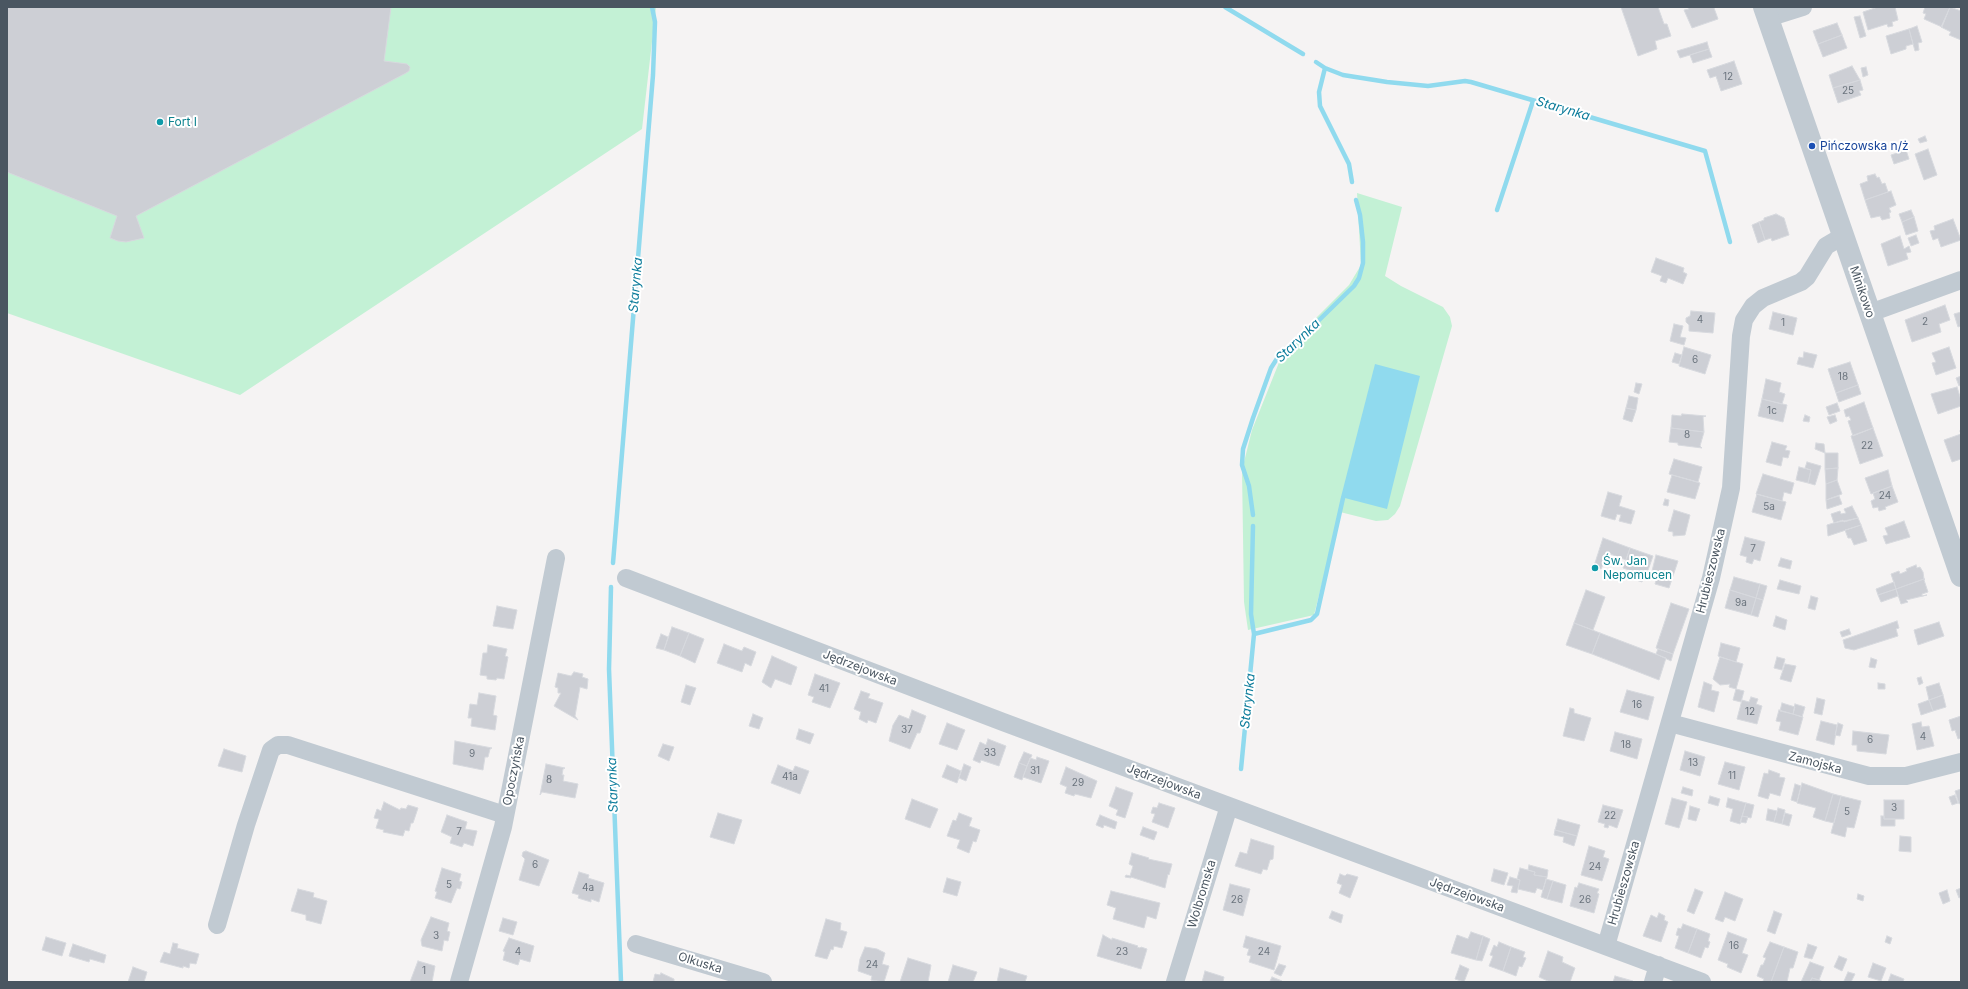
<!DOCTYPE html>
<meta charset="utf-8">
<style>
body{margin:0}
#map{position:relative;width:1968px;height:989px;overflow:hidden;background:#f5f3f3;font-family:Inter,sans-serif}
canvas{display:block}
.frame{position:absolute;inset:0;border:8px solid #4a5661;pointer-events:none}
</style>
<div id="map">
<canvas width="1968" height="989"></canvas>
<div class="frame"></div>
</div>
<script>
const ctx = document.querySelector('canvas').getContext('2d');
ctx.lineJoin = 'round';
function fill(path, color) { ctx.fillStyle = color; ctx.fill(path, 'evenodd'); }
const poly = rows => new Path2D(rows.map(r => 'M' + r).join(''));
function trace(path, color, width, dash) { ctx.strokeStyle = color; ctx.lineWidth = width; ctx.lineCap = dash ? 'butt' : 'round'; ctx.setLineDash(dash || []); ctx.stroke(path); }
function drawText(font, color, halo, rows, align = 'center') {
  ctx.font = font + ' Inter,sans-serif'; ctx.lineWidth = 4; ctx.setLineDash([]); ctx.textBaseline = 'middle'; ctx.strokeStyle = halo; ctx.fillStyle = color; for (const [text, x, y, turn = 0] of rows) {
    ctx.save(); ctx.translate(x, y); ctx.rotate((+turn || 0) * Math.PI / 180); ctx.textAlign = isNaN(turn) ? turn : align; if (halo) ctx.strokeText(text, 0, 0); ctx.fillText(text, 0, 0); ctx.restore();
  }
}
fill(poly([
 [7,7,656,7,642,129,240,395,7,313],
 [1357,193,1402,207,1385,276,1401,286,1443,307,1450,317,1452,326,1400,506,1395,514,1388,520,1376,521,1340,512,1314,615,1248,630,1244,602,1242,470,1252,430,1284,350,1349,285,1361,265]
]), '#c3f1d5');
fill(poly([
 [1375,364,1420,376,1387,509,1341,497]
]), '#90daee');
trace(poly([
 [1225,7,1303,54],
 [1316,62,1325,68,1319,92,1320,106,1349,164,1352,182],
 [1325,68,1343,75,1387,82,1428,86,1465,81,1471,82,1705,151,1730,242],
 [1497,210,1533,101],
 [1253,515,1249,486,1242,465,1243,449,1253,418,1271,368,1278,357,1313,326,1354,286,1359,278,1363,263,1363,242,1360,215,1356,200],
 [613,563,653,75,655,22,652,7],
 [611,587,609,669,621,982],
 [1254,634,1311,620,1317,614,1343,498],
 [1241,769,1254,634,1251,614,1253,526]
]), '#90daee', 4.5);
const building = poly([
 [7,7,391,7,384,61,407,64,410,67,409,71,406,73,136,216,144,238,126,242,118,241,110,238,117,216,7,172,7,7],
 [1621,7,1658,7,1664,24,1667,24,1671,36,1655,41,1657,49,1638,56,1621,7],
 [1688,7,1716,7,1714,8,1718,19,1692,28,1684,10,1689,9,1688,7],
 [1878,7,1895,7,1898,20,1892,22,1893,26,1888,27,1887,24,1868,30,1863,12,1878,7],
 [1925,7,1950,7,1942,27,1924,19,1926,14,1923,13,1925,7],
 [1950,7,1961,11,1961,40,1949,35,1951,32,1941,27,1950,7],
 [1860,16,1866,36,1860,38,1854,17,1860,16],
 [1837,23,1842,35,1818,44,1813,31,1837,23],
 [1917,26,1922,42,1918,43,1919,50,1915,51,1909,29,1917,26],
 [1909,29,1913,44,1906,46,1906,49,1891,54,1886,36,1909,29],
 [1842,35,1847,48,1823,57,1818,44,1842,35],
 [1707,42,1709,49,1680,58,1677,51,1707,42],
 [1709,49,1712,57,1693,63,1690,55,1709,49],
 [1734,61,1742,84,1721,91,1716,76,1710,78,1707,70,1734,61],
 [1852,66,1860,80,1833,88,1829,75,1852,66],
 [1866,67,1868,75,1863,77,1861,68,1866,67],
 [1860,80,1863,90,1859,91,1861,95,1838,103,1833,88,1860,80],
 [1925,136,1927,141,1920,143,1918,139,1925,136],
 [1928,149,1937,175,1924,180,1915,154,1928,149],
 [1906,150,1909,159,1894,164,1891,155,1906,150],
 [1875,174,1877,178,1879,177,1882,184,1885,183,1888,192,1865,200,1860,184,1868,181,1867,176,1875,174],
 [1891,191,1896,205,1889,208,1891,212,1889,213,1890,218,1882,220,1880,216,1871,218,1865,200,1891,191],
 [1911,210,1914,217,1902,222,1899,214,1911,210],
 [1776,214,1784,218,1789,235,1772,241,1771,238,1765,240,1759,222,1764,220,1764,218,1776,214],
 [1914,217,1918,231,1906,235,1902,222,1914,217],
 [1953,219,1961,240,1941,247,1938,238,1933,240,1930,231,1935,230,1934,226,1953,219],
 [1759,222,1765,240,1758,243,1752,225,1759,222],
 [1916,235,1919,243,1911,246,1908,238,1916,235],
 [1900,236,1904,249,1909,246,1911,252,1906,253,1908,259,1888,266,1881,244,1900,236],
 [1656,258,1684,268,1683,272,1687,274,1683,284,1668,278,1666,283,1660,281,1662,276,1651,272,1656,258],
 [1945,305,1950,320,1939,324,1941,332,1912,342,1905,320,1945,305],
 [1691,311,1715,313,1713,333,1689,331,1689,325,1686,322,1686,318,1690,316,1691,311],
 [1773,312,1797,318,1793,335,1769,329,1773,312],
 [1961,312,1961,326,1958,327,1954,314,1961,312],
 [1674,324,1683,326,1680,337,1686,338,1684,345,1670,341,1674,324],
 [1684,347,1711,355,1705,374,1679,366,1684,347],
 [1949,347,1956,368,1936,375,1932,363,1936,362,1932,353,1949,347],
 [1804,352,1817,355,1813,368,1797,364,1799,357,1803,358,1804,352],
 [1675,353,1682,355,1679,364,1672,362,1675,353],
 [1850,362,1858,385,1836,393,1828,369,1850,362],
 [1961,376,1961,385,1959,386,1956,378,1961,376],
 [1766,379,1781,383,1779,392,1785,394,1782,404,1762,399,1766,379],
 [1636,383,1642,384,1639,394,1634,392,1636,383],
 [1858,385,1861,394,1839,402,1836,393,1858,385],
 [1957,387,1961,400,1961,406,1938,414,1931,394,1957,387],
 [1629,396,1638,398,1636,410,1626,408,1629,396],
 [1762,399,1787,405,1783,422,1758,416,1762,399],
 [1864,402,1873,428,1853,436,1848,421,1851,420,1849,416,1846,417,1844,410,1864,402],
 [1837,403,1840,411,1829,415,1826,407,1837,403],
 [1626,408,1636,410,1632,422,1623,419,1626,408],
 [1682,414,1706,416,1703,417,1704,432,1671,428,1672,415,1681,416,1682,414],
 [1805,415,1810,417,1809,422,1803,421,1805,415],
 [1835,415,1837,421,1830,424,1827,417,1835,415],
 [1671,428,1704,432,1700,446,1702,448,1678,445,1678,443,1669,442,1671,428],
 [1873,428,1883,456,1860,464,1851,436,1873,428],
 [1960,431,1961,431,1961,459,1952,462,1944,440,1961,434,1960,431],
 [1772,442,1787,446,1785,450,1790,451,1788,458,1783,457,1781,466,1766,462,1772,442],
 [1816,443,1824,444,1825,453,1815,449,1816,443],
 [1825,453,1838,453,1838,468,1825,469,1825,453],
 [1674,459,1702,467,1698,482,1669,474,1674,459],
 [1807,462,1821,466,1815,485,1808,483,1811,470,1805,468,1807,462],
 [1799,467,1811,470,1808,483,1796,480,1799,467],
 [1838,468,1837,480,1826,484,1825,469,1838,468],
 [1888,470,1892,486,1871,494,1865,478,1888,470],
 [1763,474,1794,483,1791,494,1784,492,1782,501,1756,494,1763,474],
 [1672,475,1700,483,1695,499,1667,492,1672,475],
 [1837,480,1842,494,1826,500,1826,484,1837,480],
 [1892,486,1898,502,1885,507,1886,509,1879,511,1878,507,1873,508,1871,501,1875,499,1873,493,1892,486],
 [1608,492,1622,496,1619,506,1635,511,1631,524,1619,521,1621,515,1617,514,1615,520,1601,516,1608,492],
 [1757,494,1786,502,1781,520,1752,512,1757,494],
 [1839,496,1842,504,1827,509,1826,500,1839,496],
 [1665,499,1669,500,1668,506,1663,505,1665,499],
 [1852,506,1858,518,1834,523,1831,514,1840,511,1841,514,1846,513,1844,509,1852,506],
 [1674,510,1690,515,1685,535,1673,536,1673,532,1668,531,1674,510],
 [1858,518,1861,525,1828,536,1827,525,1843,520,1844,522,1858,518],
 [1904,521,1910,537,1886,544,1883,536,1888,535,1885,528,1904,521],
 [1861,525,1867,541,1854,545,1851,538,1848,538,1845,530,1861,525],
 [1745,537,1765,542,1760,561,1754,559,1752,564,1746,562,1747,557,1740,555,1745,537],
 [1603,538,1630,548,1626,560,1608,553,1601,569,1594,566,1603,538],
 [1630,548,1653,556,1646,576,1644,575,1642,582,1630,578,1632,571,1623,568,1630,548],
 [1656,555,1678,561,1669,588,1655,584,1658,573,1652,571,1656,555],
 [1781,558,1792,561,1790,569,1778,566,1781,558],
 [1916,565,1917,568,1920,567,1923,572,1924,579,1896,589,1891,574,1899,571,1900,574,1907,571,1906,569,1916,565],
 [1734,577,1760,584,1756,598,1730,590,1734,577],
 [1924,579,1925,579,1924,580,1928,592,1922,594,1922,596,1927,595,1906,600,1908,602,1901,604,1896,589,1924,579],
 [1780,580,1801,586,1799,594,1777,589,1780,580],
 [1894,582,1896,589,1878,595,1876,589,1894,582],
 [1760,584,1767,586,1763,600,1756,598,1760,584],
 [1896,589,1898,596,1881,602,1878,595,1896,589],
 [1586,590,1605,597,1593,630,1574,623,1586,590],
 [1730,590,1756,598,1751,615,1725,608,1730,590],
 [1811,596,1818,598,1815,610,1808,608,1811,596],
 [1756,598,1763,600,1758,617,1751,615,1756,598],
 [1671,603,1689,609,1673,654,1656,648,1671,603],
 [497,606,517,610,513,629,493,626,497,606],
 [1776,616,1787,620,1785,630,1773,626,1776,616],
 [1897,621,1899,628,1896,629,1898,636,1854,650,1845,648,1843,640,1897,621],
 [1939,622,1944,636,1918,645,1914,630,1939,622],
 [1574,623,1600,633,1592,654,1566,645,1574,623],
 [672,627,689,633,680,656,664,650,672,627],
 [1849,629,1851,634,1842,637,1840,632,1849,629],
 [689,633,704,639,695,663,680,656,689,633],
 [1600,633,1666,658,1659,680,1592,654,1600,633],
 [661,634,668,637,664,650,656,648,661,634],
 [1721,643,1740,648,1736,662,1718,656,1721,643],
 [724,644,742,651,744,647,756,652,751,666,745,663,742,672,717,663,724,644],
 [488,645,507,649,505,656,508,657,504,679,497,678,496,680,487,679,487,676,480,675,483,653,487,653,488,645],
 [1658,649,1673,654,1671,661,1656,654,1658,649],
 [772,656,797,667,791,685,775,679,771,688,762,682,772,656],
 [1720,657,1743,664,1736,689,1729,687,1730,684,1720,685,1713,679,1720,657],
 [1777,657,1785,659,1782,670,1774,668,1777,657],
 [1871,658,1877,660,1875,668,1869,667,1871,658],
 [1785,664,1796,666,1791,682,1780,679,1785,664],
 [574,672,583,674,582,677,588,679,587,689,580,687,575,716,578,720,554,706,561,693,558,693,558,688,555,687,558,673,571,676,574,672],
 [815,674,840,683,830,708,812,702,814,697,808,695,815,674],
 [1921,677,1923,683,1919,685,1917,678,1921,677],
 [1704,682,1712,685,1711,690,1719,692,1714,712,1698,707,1704,682],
 [1878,683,1885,684,1885,689,1878,689,1878,683],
 [1939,683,1943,695,1929,700,1926,687,1939,683],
 [686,685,696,688,690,705,681,702,686,685],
 [1736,689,1744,691,1741,702,1733,700,1736,689],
 [1627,690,1654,697,1648,720,1620,712,1627,690],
 [861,691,870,694,868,698,883,703,876,723,868,720,867,723,859,719,861,712,854,709,861,691],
 [479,693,496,696,493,715,497,716,495,730,471,726,472,718,468,718,470,704,477,705,479,693],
 [1943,695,1946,707,1933,711,1929,700,1943,695],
 [1751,697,1758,699,1756,704,1762,706,1757,724,1737,719,1742,700,1749,702,1751,697],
 [1817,698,1825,700,1822,715,1814,713,1817,698],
 [1929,700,1933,711,1921,715,1918,704,1929,700],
 [1782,703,1795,707,1793,714,1780,711,1782,703],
 [1795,704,1805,707,1802,717,1793,714,1795,704],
 [1570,708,1574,709,1574,713,1591,718,1584,741,1563,736,1570,708],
 [912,710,926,716,920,733,917,733,910,749,889,741,893,725,899,715,909,719,912,710],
 [1779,710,1803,717,1798,735,1779,730,1781,722,1776,721,1779,710],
 [753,714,763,718,759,729,749,726,753,714],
 [1961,716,1961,738,1958,739,1955,730,1952,731,1949,720,1961,716],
 [1821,721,1837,725,1834,745,1816,740,1821,721],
 [1921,722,1922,727,1929,726,1934,746,1917,750,1912,724,1921,722],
 [947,723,965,730,957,750,939,744,947,723],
 [1838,723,1843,725,1840,736,1835,735,1838,723],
 [799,729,814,734,810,744,796,739,799,729],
 [1853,731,1889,735,1886,754,1857,751,1857,745,1852,745,1853,731],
 [1615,732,1642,739,1637,759,1610,751,1615,732],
 [988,739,1006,746,999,766,981,760,980,763,973,760,980,742,986,745,988,739],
 [455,741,492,748,490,749,488,757,485,757,483,770,453,764,455,741],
 [663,744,674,747,669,761,658,756,663,744],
 [224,749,246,756,242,772,218,766,224,749],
 [1685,751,1705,757,1700,776,1680,770,1685,751],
 [1024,752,1032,755,1027,766,1019,763,1024,752],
 [1037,757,1049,761,1041,783,1023,777,1030,758,1036,760,1037,757],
 [1725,762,1745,767,1739,790,1718,784,1725,762],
 [1019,763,1027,766,1022,780,1014,777,1019,763],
 [546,764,565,768,563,769,562,775,564,775,563,781,578,784,575,798,542,792,540,795,546,764],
 [964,764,971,767,966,781,959,778,964,764],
 [778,765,793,771,795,766,809,771,800,794,771,783,778,765],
 [947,765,961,771,957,783,942,777,947,765],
 [1066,767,1097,781,1091,798,1075,794,1074,796,1065,793,1067,787,1060,784,1066,767],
 [1769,770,1780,774,1779,777,1785,778,1780,796,1770,793,1768,799,1758,796,1764,773,1768,774,1769,770],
 [1802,783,1833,794,1825,821,1813,817,1816,808,1797,803,1802,783],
 [1795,784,1801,786,1797,802,1791,800,1795,784],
 [1116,787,1133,793,1125,818,1116,815,1118,810,1109,806,1116,787],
 [1683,787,1693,790,1692,796,1681,793,1683,787],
 [1961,789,1961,803,1959,804,1955,791,1961,789],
 [1833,794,1841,796,1834,823,1825,821,1833,794],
 [1955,795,1958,803,1952,805,1949,797,1955,795],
 [1710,796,1720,799,1718,806,1708,803,1710,796],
 [1841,796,1861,801,1854,828,1847,827,1845,837,1831,833,1841,796],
 [1672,798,1687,802,1679,828,1665,824,1672,798],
 [1728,798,1746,803,1740,824,1730,821,1733,809,1726,807,1728,798],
 [912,799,938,809,930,828,905,819,912,799],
 [1884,800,1904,800,1904,819,1884,819,1884,800],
 [384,802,400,810,401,808,406,809,408,805,418,808,413,823,411,823,409,831,405,830,403,836,383,832,384,830,376,828,379,819,374,818,377,809,381,811,384,802],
 [1159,803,1175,808,1168,828,1152,822,1155,814,1151,813,1153,807,1157,808,1159,803],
 [1746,803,1754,805,1751,818,1742,816,1746,803],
 [1603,805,1623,810,1617,828,1609,825,1608,828,1604,827,1605,824,1598,822,1603,805],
 [1690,806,1700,809,1696,821,1688,819,1690,806],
 [1778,808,1785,810,1782,824,1774,822,1778,808],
 [1768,809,1777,811,1774,822,1766,820,1768,809],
 [718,813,742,820,734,844,710,837,718,813],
 [959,813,972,818,969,826,980,830,976,842,973,841,969,853,957,848,960,840,947,836,953,820,956,821,959,813],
 [1785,813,1792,815,1789,826,1782,824,1785,813],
 [447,815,467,822,465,829,477,831,473,846,464,843,462,847,450,843,452,837,441,832,447,815],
 [1100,815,1117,822,1115,829,1104,825,1103,828,1096,825,1100,815],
 [1742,816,1748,817,1746,823,1740,822,1742,816],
 [1881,816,1884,816,1884,819,1895,819,1895,826,1881,826,1881,816],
 [1558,819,1580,825,1577,836,1555,830,1558,819],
 [1143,827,1157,832,1154,840,1140,835,1143,827],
 [1555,830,1577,836,1574,846,1563,842,1564,837,1554,835,1555,830],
 [1900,836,1911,837,1911,852,1899,851,1900,836],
 [1251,839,1274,846,1273,859,1270,860,1267,870,1263,869,1261,874,1235,866,1240,852,1247,854,1251,839],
 [1589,846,1605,851,1603,857,1609,859,1602,881,1581,875,1589,846],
 [526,851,549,860,539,886,519,880,525,859,522,856,523,852,526,851],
 [1132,853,1149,858,1148,859,1172,864,1169,875,1168,874,1165,888,1131,877,1131,878,1125,877,1126,875,1130,876,1133,866,1129,864,1132,853],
 [1529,865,1548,870,1547,877,1534,875,1535,872,1528,870,1529,865],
 [442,868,461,874,459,881,462,882,460,889,457,888,451,903,435,898,437,892,435,891,442,868],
 [1520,868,1535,872,1534,875,1547,877,1543,890,1537,888,1535,893,1518,889,1520,880,1517,879,1520,868],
 [1494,869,1508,873,1504,885,1491,881,1494,869],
 [579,872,589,875,588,878,604,883,599,902,591,899,591,902,578,898,579,895,572,893,579,872],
 [1340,874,1345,876,1347,874,1358,877,1350,898,1339,893,1342,885,1337,883,1340,874],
 [1510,877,1520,880,1517,893,1511,892,1513,886,1507,885,1510,877],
 [947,878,961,882,957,896,943,892,947,878],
 [1546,879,1553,881,1547,899,1541,897,1546,879],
 [1553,881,1566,885,1562,903,1547,899,1553,881],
 [1579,883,1599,889,1597,893,1599,894,1594,913,1570,906,1575,887,1577,888,1579,883],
 [1230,884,1250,889,1243,916,1223,910,1230,884],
 [1961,888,1961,897,1959,898,1956,890,1961,888],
 [298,889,314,893,313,897,327,901,321,924,306,920,306,915,291,911,298,889],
 [1695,889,1703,892,1694,914,1687,911,1695,889],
 [1947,890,1950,901,1943,904,1939,893,1947,890],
 [1111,891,1160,903,1156,919,1147,916,1144,928,1113,919,1116,908,1107,905,1111,891],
 [1725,892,1743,899,1735,921,1725,917,1723,922,1715,919,1725,892],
 [1858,894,1864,896,1863,901,1857,899,1858,894],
 [1332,911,1343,915,1341,923,1329,918,1332,911],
 [1774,911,1782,914,1775,934,1767,931,1774,911],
 [1659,913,1665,916,1664,920,1668,922,1661,942,1643,936,1651,915,1657,918,1659,913],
 [431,917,449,923,447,931,450,932,448,941,444,940,442,951,422,946,421,940,431,917],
 [503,918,517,922,513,935,499,931,503,918],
 [826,919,841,923,840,930,847,932,842,948,834,946,833,950,831,949,827,959,815,956,826,919],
 [1683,924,1697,929,1688,953,1675,948,1679,936,1676,935,1678,928,1681,929,1683,924],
 [1697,929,1710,934,1708,941,1710,942,1708,948,1705,947,1701,958,1688,953,1697,929],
 [1471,932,1483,936,1476,960,1451,953,1457,935,1468,939,1471,932],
 [1728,932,1747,939,1742,953,1748,955,1741,973,1727,967,1728,964,1718,960,1728,932],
 [1103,935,1112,940,1112,938,1138,946,1137,947,1140,948,1141,947,1147,949,1141,969,1097,956,1103,935],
 [1246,936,1281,946,1274,970,1249,962,1251,956,1247,955,1249,949,1243,947,1246,936],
 [1483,936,1490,939,1482,961,1476,960,1483,936],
 [1887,936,1892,938,1890,944,1885,942,1887,936],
 [46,937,66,943,62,956,42,950,46,937],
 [509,938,534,946,530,962,520,959,518,965,503,960,505,952,503,951,509,938],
 [1499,942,1511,947,1503,971,1489,966,1493,956,1490,955,1494,945,1497,947,1499,942],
 [1770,942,1784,947,1771,982,1766,982,1763,981,1764,979,1757,976,1761,965,1763,965,1766,958,1763,957,1770,942],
 [173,943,178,944,177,948,199,954,196,964,190,963,189,968,183,966,183,968,160,962,164,952,170,954,173,943],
 [73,944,106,955,104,963,90,959,89,962,69,956,73,944],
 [1808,944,1817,947,1812,959,1804,957,1808,944],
 [865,947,877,949,885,953,882,964,889,966,884,982,871,980,872,976,858,971,860,959,865,947],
 [1511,947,1525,952,1523,957,1526,958,1522,967,1519,966,1516,976,1503,971,1511,947],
 [1784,947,1798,952,1793,968,1790,968,1787,982,1771,982,1784,947],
 [1548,951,1563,957,1562,962,1575,968,1570,982,1550,982,1539,977,1548,951],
 [1839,956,1847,959,1842,971,1834,967,1839,956],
 [908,958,931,965,928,982,900,982,908,958],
 [418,961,435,966,432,982,410,982,418,961],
 [1810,962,1824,967,1819,980,1812,978,1810,982,1801,982,1810,962],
 [1873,963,1886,968,1881,981,1868,977,1873,963],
 [1279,964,1286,966,1281,976,1274,973,1279,964],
 [953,965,977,972,973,982,948,982,953,965],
 [1460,965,1469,969,1464,982,1455,979,1460,965],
 [133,967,147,972,144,982,128,982,133,967],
 [1000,968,1027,976,1025,982,997,982,1000,968],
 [1205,971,1224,977,1223,982,1202,982,1205,971],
 [1848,972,1855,974,1851,982,1844,981,1848,972],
 [661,973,674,979,674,982,653,982,655,974,660,975,661,973],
 [1891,974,1904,979,1903,982,1888,982,1891,974],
 [1615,976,1633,981,1633,982,1613,982,1615,976],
 [1272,977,1282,981,1281,982,1270,981,1272,977],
 [1812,978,1819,980,1823,982,1810,982,1812,978]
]);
fill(building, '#cdcfd5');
trace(building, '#d7d9de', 1);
trace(poly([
 [1768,18,1803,7],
 [1870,313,1961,280],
 [626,578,1003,722,1702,982],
 [1670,723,1869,776,1906,776,1961,762],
 [217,925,246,825,271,750,278,745,288,745,505,815],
 [636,944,763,982],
 [1606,946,1711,578,1731,488,1741,336,1744,320,1753,306,1763,298,1801,282,1807,277,1826,246,1843,236],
 [459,982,503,827,556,558],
 [1175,982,1229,806],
 [1653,982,1658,965]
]), '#c1cad2', 18);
trace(poly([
 [1764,7,1961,576]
]), '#c1cad2', 22);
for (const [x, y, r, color] of [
 [160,122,4,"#0f9aa8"],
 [1812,146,4,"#1a4fb4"],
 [1595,568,4,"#0f9aa8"]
]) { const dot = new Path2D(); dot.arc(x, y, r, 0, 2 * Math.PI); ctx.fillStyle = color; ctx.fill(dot); trace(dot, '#fff', 1.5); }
drawText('10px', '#6b747e', null, [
 ["12",1728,77],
 ["25",1848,91],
 ["4",1700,320],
 ["2",1925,322],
 ["1",1783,323],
 ["6",1695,360],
 ["18",1843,377],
 ["1c",1772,411],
 ["8",1687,435],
 ["22",1867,446],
 ["24",1885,496],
 ["5a",1769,507],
 ["7",1753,549],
 ["9a",1741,603],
 ["41",824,689],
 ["16",1637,705],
 ["12",1750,712],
 ["37",907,730],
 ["4",1923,737],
 ["6",1870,740],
 ["18",1626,745],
 ["33",990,753],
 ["9",472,754],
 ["13",1693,763],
 ["31",1035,771],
 ["11",1732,776],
 ["41a",790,777],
 ["8",549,780],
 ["29",1078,783],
 ["3",1894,808],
 ["5",1847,812],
 ["22",1610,816],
 ["7",459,832],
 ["6",535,865],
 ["24",1595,867],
 ["5",449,885],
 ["4a",588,888],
 ["26",1237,900],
 ["26",1585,900],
 ["3",436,936],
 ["16",1734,946],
 ["4",518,952],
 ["23",1122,952],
 ["24",1264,952],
 ["24",872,965],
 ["1",424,971]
]);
drawText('12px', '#0d838f', '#fff', [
 ["Fort I",168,122],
 ["Św. Jan",1603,561],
 ["Nepomucen",1603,575]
], 'left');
drawText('12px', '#164399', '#fff', [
 ["Pińczowska n/ż",1820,146]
], 'left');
drawText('12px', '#4a5661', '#fff', [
 ["Minikowo",1862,292,71],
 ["Hrubieszowska",1711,571,-76],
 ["Jędrzejowska",860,668,21],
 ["Zamojska",1815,763,15],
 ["Opoczyńska",514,771,-79],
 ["Jędrzejowska",1164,782,21],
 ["Hrubieszowska",1624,883,-74],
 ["Wolbromska",1202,894,-73],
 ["Jędrzejowska",1467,895,20],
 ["Olkuska",700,963,17]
]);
drawText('italic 13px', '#0c7c9b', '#fff', [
 ["Starynka",1563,109,16],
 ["Starynka",636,285,-85],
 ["Starynka",1298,341,-44],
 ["Starynka",1248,701,-84],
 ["Starynka",613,785,-92]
]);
</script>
